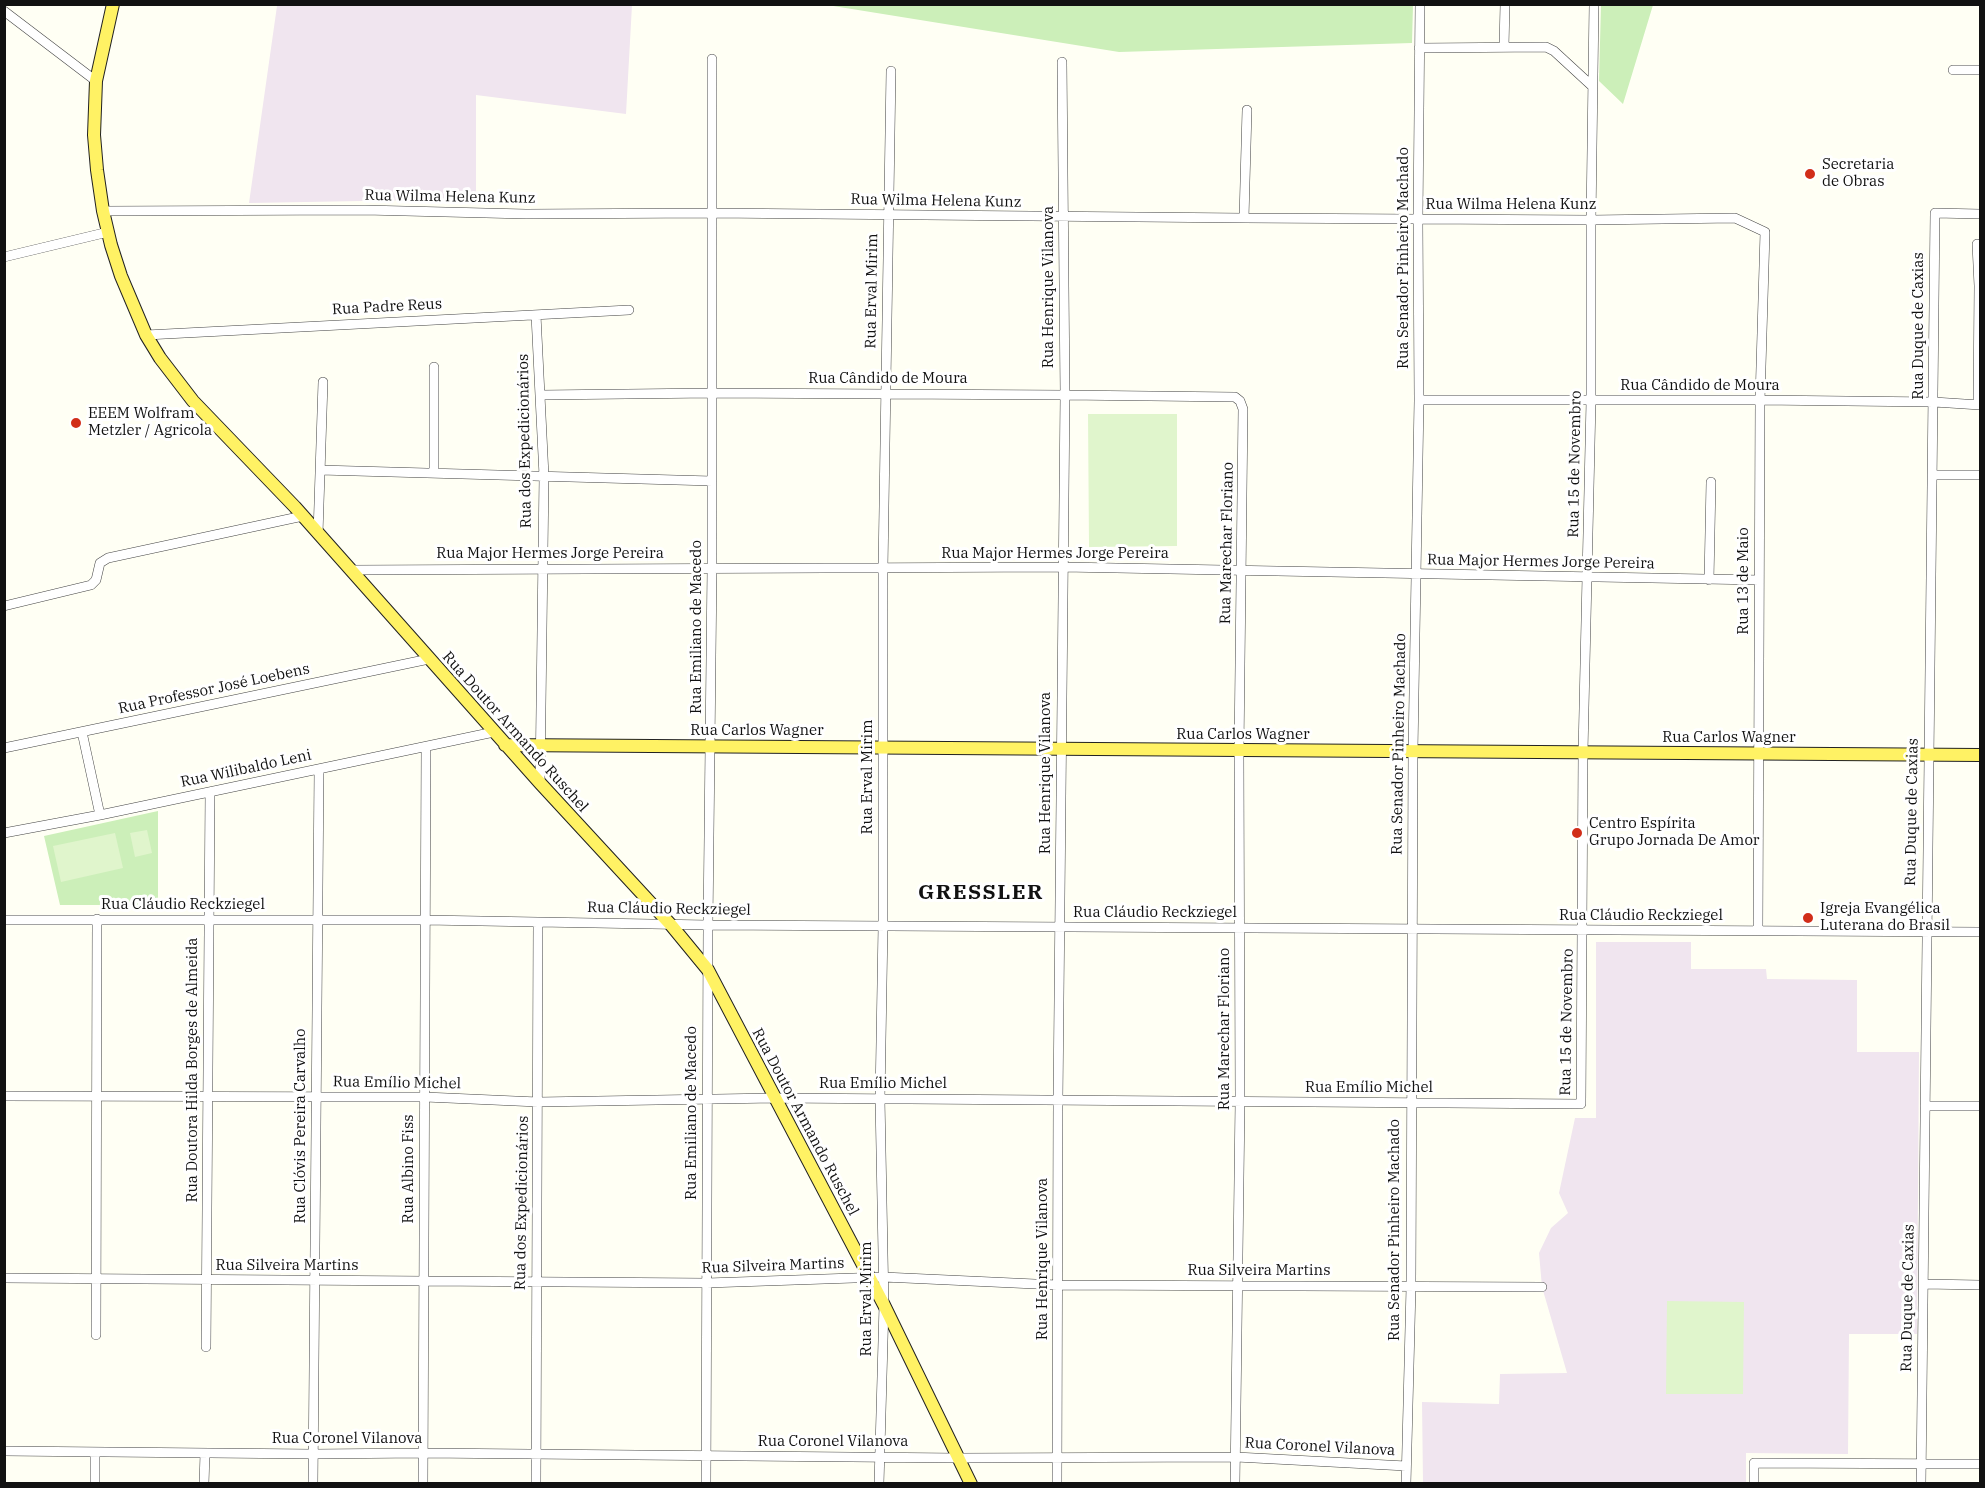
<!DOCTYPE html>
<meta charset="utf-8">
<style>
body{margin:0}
#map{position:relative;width:1985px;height:1488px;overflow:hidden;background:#fffff4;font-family:"IBM Plex Serif",serif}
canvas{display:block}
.frame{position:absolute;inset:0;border:6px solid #111;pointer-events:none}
</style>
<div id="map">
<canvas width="1985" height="1488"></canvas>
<div class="frame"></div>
</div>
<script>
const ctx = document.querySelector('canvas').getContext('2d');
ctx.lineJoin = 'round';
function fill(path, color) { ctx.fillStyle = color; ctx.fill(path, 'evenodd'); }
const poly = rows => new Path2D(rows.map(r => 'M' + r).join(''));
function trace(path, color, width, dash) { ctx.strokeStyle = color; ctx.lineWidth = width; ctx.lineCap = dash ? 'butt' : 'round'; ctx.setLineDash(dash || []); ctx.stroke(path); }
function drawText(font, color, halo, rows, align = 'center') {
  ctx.font = font + ' "IBM Plex Serif",serif'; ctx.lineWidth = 6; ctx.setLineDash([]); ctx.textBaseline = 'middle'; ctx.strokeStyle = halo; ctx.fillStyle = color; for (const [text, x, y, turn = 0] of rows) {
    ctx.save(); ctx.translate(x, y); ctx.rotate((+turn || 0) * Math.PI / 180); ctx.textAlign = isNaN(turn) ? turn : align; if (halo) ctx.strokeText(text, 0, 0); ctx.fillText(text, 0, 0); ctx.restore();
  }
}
fill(poly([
 [271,5,632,5,626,114,476,95,476,199,249,203,277,6],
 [1596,942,1691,942,1691,969,1766,969,1767,979,1857,980,1857,1052,1919,1052,1917,1334,1849,1334,1848,1454,1746,1453,1746,1483,1423,1483,1422,1402,1499,1404,1500,1374,1567,1373,1542,1287,1539,1253,1551,1228,1568,1213,1559,1193,1575,1118,1596,1118]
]), '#f0e5ef');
fill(poly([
 [827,5,1413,5,1412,43,1119,52],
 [1601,5,1653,5,1623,104,1599,81],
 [158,811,158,905,60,905,44,836]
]), '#ccefb9');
fill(poly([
 [1088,414,1177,414,1177,546,1089,547],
 [147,830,152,853,135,857,130,833],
 [115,833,123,868,61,882,53,846],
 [1667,1301,1744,1302,1743,1394,1666,1394]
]), '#e0f5cc');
const minor = poly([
 [4,11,96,81],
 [1504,47,1505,4],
 [1419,48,1546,47,1554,51,1592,86],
 [1953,70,1980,70],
 [103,211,365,210,526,214,712,213,1244,218,1591,220,1735,218,1765,232,1760,400,1758,931],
 [1244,218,1247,110],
 [1977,244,1979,286,1978,405],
 [4,257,108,232],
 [536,315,544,476,540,783],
 [146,335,629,310],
 [541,395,712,393,1065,395,1235,397,1240,401,1243,409,1239,750,1240,1102,1235,1484],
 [1419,400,1760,400,1934,402,1980,405],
 [320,470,712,481],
 [434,473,434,367],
 [1932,475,1980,475],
 [318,534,323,382],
 [350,570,1063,567,1759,580],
 [1709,580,1711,482],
 [4,606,91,585,96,580,100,563,108,558,303,516],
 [82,732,100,815],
 [4,748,429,659],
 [4,833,100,815,494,732],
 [4,920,425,920,708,925,1980,932],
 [4,1096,425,1097,538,1102,775,1098,1581,1104,1583,752,1591,401,1591,220,1594,4],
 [1925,1106,1980,1106],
 [4,1278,707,1283,883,1277,1057,1285,1542,1287],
 [1924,1284,1980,1285],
 [96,1335,97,919],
 [206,1347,210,792],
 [4,1451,313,1454,423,1453,958,1458,1236,1457,1406,1466],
 [95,1484,95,1452],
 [204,1484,205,1453],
 [313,1484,319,770],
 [423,1484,426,747],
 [536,1484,538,922],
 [706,1484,708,925,712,568,712,59],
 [879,1484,884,1305,880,1099,883,926,883,568,891,71],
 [1057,1484,1058,1100,1065,395,1062,62],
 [1406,1484,1411,1287,1413,751,1419,400,1418,219,1420,4],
 [1754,1484,1754,1463,1980,1464],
 [1921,1484,1935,213,1980,214]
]);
const major = poly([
 [113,4,96,81,94,135,97,170,103,211,111,245,121,276,146,335,160,358,193,401,295,507,540,783,671,925,708,970,884,1305,971,1484],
 [505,745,1980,755]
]);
trace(minor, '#444', 10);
trace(major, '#222', 14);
trace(minor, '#fff', 9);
trace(major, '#fff264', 12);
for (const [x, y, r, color] of [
 [1810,174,6,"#d12e19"],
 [76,423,6,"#d12e19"],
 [1577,833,6,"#d12e19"],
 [1808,918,6,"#d12e19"]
]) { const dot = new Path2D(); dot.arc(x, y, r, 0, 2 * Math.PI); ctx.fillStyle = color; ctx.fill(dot); trace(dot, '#fff', 2); }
drawText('15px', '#111', '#fff', [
 ["Secretaria",1822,165],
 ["de Obras",1822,182],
 ["EEEM Wolfram",88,414],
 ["Metzler / Agricola",88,431],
 ["Centro Espírita",1589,824],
 ["Grupo Jornada De Amor",1589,841],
 ["Igreja Evangélica",1820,909],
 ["Luterana do Brasil",1820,926]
], 'left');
drawText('15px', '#111', '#fff', [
 ["Rua Wilma Helena Kunz",450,197,1],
 ["Rua Wilma Helena Kunz",936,201,1],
 ["Rua Wilma Helena Kunz",1511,205],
 ["Rua Senador Pinheiro Machado",1404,258,-90],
 ["Rua Henrique Vilanova",1049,287,-90],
 ["Rua Erval Mirim",872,291,-89],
 ["Rua Padre Reus",387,307,-3],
 ["Rua Duque de Caxias",1919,326,-90],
 ["Rua Cândido de Moura",888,379],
 ["Rua Cândido de Moura",1700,386],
 ["Rua dos Expedicionários",525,441,-91],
 ["Rua 15 de Novembro",1575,464,-89],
 ["Rua Marechar Floriano",1227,543,-89],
 ["Rua Major Hermes Jorge Pereira",550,554],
 ["Rua Major Hermes Jorge Pereira",1055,554],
 ["Rua Major Hermes Jorge Pereira",1541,562,1],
 ["Rua 13 de Maio",1744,581,-90],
 ["Rua Emiliano de Macedo",697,627,-90],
 ["Rua Professor José Loebens",214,689,-12],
 ["Rua Carlos Wagner",757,731],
 ["Rua Doutor Armando Ruschel",515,732,48],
 ["Rua Carlos Wagner",1243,735],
 ["Rua Carlos Wagner",1729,738],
 ["Rua Senador Pinheiro Machado",1399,744,-89],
 ["Rua Wilibaldo Leni",246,769,-12],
 ["Rua Henrique Vilanova",1046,773,-90],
 ["Rua Erval Mirim",868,777,-90],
 ["Rua Duque de Caxias",1912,812,-89],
 ["Rua Cláudio Reckziegel",183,905],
 ["Rua Cláudio Reckziegel",669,909,1],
 ["Rua Cláudio Reckziegel",1155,913],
 ["Rua Cláudio Reckziegel",1641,916],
 ["Rua 15 de Novembro",1567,1022,-89],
 ["Rua Marechar Floriano",1225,1029,-90],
 ["Rua Doutora Hilda Borges de Almeida",193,1070,-90],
 ["Rua Emílio Michel",397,1083,1],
 ["Rua Emílio Michel",883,1084],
 ["Rua Emílio Michel",1369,1088],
 ["Rua Emiliano de Macedo",692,1113,-90],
 ["Rua Doutor Armando Ruschel",805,1122,62],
 ["Rua Clóvis Pereira Carvalho",301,1126,-90],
 ["Rua Albino Fiss",409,1169,-90],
 ["Rua dos Expedicionários",522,1203,-89],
 ["Rua Senador Pinheiro Machado",1395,1230,-90],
 ["Rua Henrique Vilanova",1043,1259,-90],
 ["Rua Silveira Martins",287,1266],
 ["Rua Silveira Martins",773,1266,-2],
 ["Rua Silveira Martins",1259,1271],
 ["Rua Duque de Caxias",1908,1298,-89],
 ["Rua Erval Mirim",867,1299,-90],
 ["Rua Coronel Vilanova",347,1439],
 ["Rua Coronel Vilanova",833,1442],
 ["Rua Coronel Vilanova",1320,1447,3]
]);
ctx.letterSpacing = '1.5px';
drawText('bold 21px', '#111', '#fff', [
 ["GRESSLER",981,893]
]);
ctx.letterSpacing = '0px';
</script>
